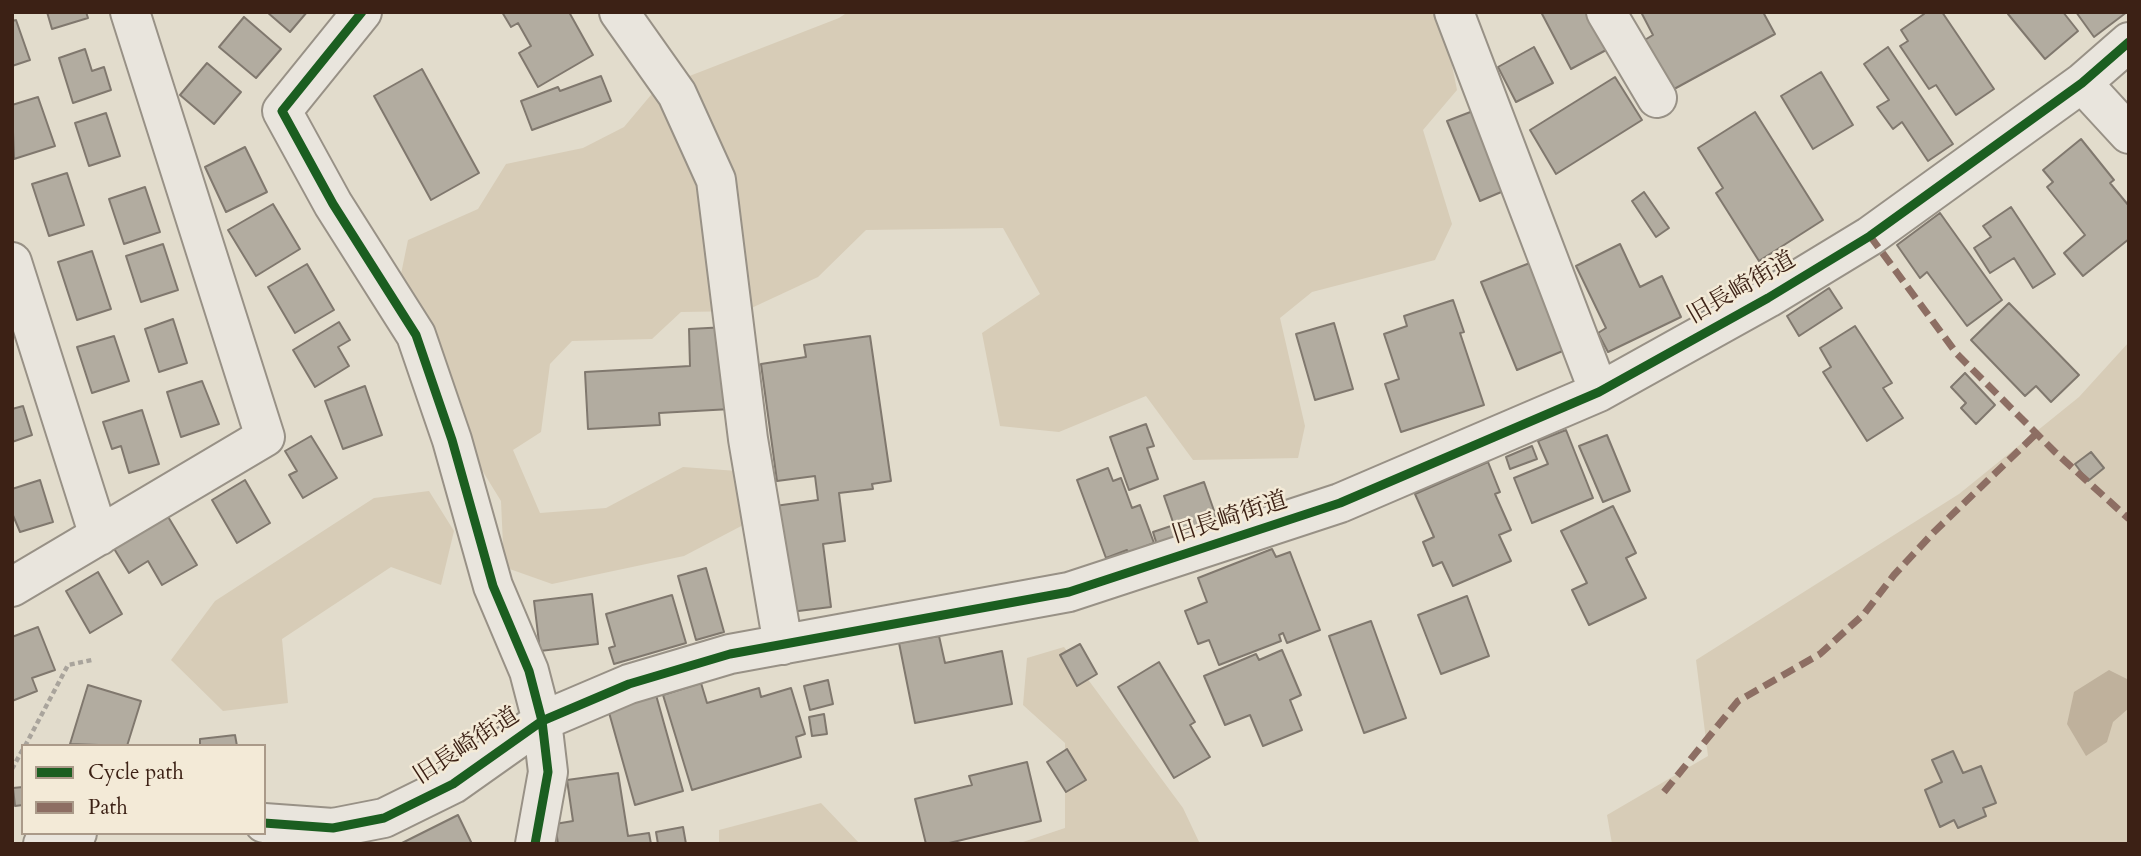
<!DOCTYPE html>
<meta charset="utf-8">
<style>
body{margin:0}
#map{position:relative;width:2141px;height:856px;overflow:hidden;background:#e2dccc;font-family:Cardo,serif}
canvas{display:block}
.frame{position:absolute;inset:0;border:14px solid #3c2115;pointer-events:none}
.legend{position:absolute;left:21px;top:744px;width:245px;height:91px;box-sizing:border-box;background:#f3ead7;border:2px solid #aa9a89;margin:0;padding:9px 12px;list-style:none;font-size:21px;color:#3c2115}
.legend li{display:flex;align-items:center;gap:14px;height:35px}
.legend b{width:35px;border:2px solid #aa9a89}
</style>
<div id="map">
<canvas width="2141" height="856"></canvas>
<div class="frame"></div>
<ul class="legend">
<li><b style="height:9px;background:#1b5e20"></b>Cycle path</li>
<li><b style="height:9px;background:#8d6e63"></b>Path</li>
</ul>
</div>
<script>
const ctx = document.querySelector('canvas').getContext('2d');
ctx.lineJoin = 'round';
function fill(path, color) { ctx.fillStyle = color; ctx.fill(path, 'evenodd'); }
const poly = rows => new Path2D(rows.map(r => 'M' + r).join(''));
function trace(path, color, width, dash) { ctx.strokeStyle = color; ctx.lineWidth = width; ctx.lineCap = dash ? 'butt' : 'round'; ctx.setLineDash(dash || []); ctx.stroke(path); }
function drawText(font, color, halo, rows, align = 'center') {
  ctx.font = font + ' Cardo,"Noto Serif JP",serif'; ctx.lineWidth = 5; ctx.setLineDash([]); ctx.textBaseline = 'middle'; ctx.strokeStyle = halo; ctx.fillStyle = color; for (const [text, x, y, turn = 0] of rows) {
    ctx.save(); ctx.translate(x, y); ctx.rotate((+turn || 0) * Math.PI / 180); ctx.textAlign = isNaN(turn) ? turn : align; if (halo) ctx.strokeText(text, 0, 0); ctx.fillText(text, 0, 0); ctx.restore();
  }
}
fill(poly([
 [848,12,1438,12,1443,21,1457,90,1423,130,1452,224,1435,260,1312,292,1280,318,1305,426,1298,458,1193,460,1146,396,1059,432,1000,426,982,333,1040,294,1003,228,866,230,818,277,745,311,681,312,652,339,572,341,550,364,541,432,513,450,540,513,606,508,683,467,737,471,747,523,684,556,552,584,504,567,501,501,469,449,400,279,408,240,478,209,506,164,583,148,624,127,656,89,839,18],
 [2129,342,2129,844,1612,844,1607,815,1708,756,1696,660,1959,494,2079,397],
 [429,491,454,531,441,585,391,567,282,639,288,703,223,711,171,660,215,601,374,498],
 [1064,647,1183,808,1200,844,1017,844,1065,828,1065,743,1023,705,1027,658],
 [821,803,860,844,719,844,719,830]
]), '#d7ccb7');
fill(poly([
 [2109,670,2129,680,2129,708,2113,722,2107,742,2086,756,2067,724,2074,692]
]), '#bfb19c');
const building = poly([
 [47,12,86,12,88,18,52,29,47,12],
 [267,12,307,12,290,32,267,12],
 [502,12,569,12,593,55,538,87,519,53,531,46,518,23,511,27,502,12],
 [1541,12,1588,12,1608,49,1571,69,1541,12],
 [1641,12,1763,12,1775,34,1665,94,1638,44,1653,35,1641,12],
 [1923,12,1942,12,1994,89,1956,115,1936,85,1929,89,1900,46,1908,41,1901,30,1924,14,1923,12],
 [2010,12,2063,12,2078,31,2045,59,2008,14,2010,12],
 [2076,12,2127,12,2094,37,2076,12],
 [244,17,281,49,256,78,219,47,244,17],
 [16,20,30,60,12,66,12,21,16,20],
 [1534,47,1553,83,1516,102,1498,67,1534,47],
 [1888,47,1953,144,1928,161,1902,122,1893,129,1877,107,1889,100,1864,64,1888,47],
 [85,49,92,71,104,67,111,90,73,103,59,58,85,49],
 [207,63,241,92,214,124,180,95,207,63],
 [422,69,479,173,431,200,374,96,422,69],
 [1821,72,1853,125,1813,149,1781,96,1821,72],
 [601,76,611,101,532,130,521,101,558,87,560,91,601,76],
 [1615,77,1642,120,1556,174,1530,130,1615,77],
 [38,97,55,146,14,159,12,105,38,97],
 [1473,111,1506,190,1480,201,1447,121,1473,111],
 [1755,112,1823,220,1759,261,1716,193,1723,188,1698,148,1755,112],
 [106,113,120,156,89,166,75,123,106,113],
 [2081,139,2114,180,2110,183,2129,206,2129,239,2083,276,2064,253,2085,235,2047,187,2053,182,2043,170,2081,139],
 [245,147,267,192,226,212,205,167,245,147],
 [67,173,84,225,49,236,32,184,67,173],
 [145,187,160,232,124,244,109,199,145,187],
 [1644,192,1669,228,1656,237,1632,201,1644,192],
 [273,204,300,249,256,276,228,230,273,204],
 [2011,207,2055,274,2033,288,2014,258,1990,273,1974,248,1991,237,1983,226,2011,207],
 [1940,213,2002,300,1967,326,1927,272,1920,278,1897,245,1940,213],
 [163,244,178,290,141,302,126,256,163,244],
 [1620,244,1640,287,1662,276,1681,317,1608,352,1598,333,1606,328,1576,266,1620,244],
 [92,251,111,309,77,320,58,262,92,251],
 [1535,261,1570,348,1517,370,1481,282,1535,261],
 [307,264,334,310,295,333,268,287,307,264],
 [1829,288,1842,308,1799,336,1787,316,1829,288],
 [1453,300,1464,332,1460,333,1484,405,1401,432,1385,384,1399,379,1384,334,1407,326,1404,316,1453,300],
 [2009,303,2079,375,2051,402,2036,386,2025,396,1971,340,2009,303],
 [173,319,187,363,159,372,145,329,173,319],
 [339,322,350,340,338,347,349,366,315,387,293,350,339,322],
 [1334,323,1353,389,1315,400,1296,334,1334,323],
 [1855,326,1892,383,1883,388,1903,418,1867,441,1823,372,1831,367,1820,348,1855,326],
 [727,327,731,409,659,413,660,425,588,429,585,372,690,366,689,329,727,327],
 [114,336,129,381,92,393,77,347,114,336],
 [870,336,891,481,872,484,873,489,839,493,845,541,823,544,831,607,790,612,775,506,818,500,815,476,777,481,761,364,806,357,804,345,870,336],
 [1965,373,1995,405,1976,424,1961,408,1966,403,1951,387,1965,373],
 [202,381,219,424,181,437,167,392,202,381],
 [365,386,382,435,343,449,325,401,365,386],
 [23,406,32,435,12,442,12,409,23,406],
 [142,410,159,464,129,473,121,446,112,449,103,422,142,410],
 [1146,424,1154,446,1147,448,1158,479,1129,490,1110,437,1146,424],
 [1566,430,1593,498,1532,523,1514,478,1548,464,1538,441,1566,430],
 [1607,435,1630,491,1603,502,1579,446,1607,435],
 [311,436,337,478,303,498,289,475,297,471,285,451,311,436],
 [1532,446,1537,459,1510,469,1506,457,1532,446],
 [2091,452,2104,468,2088,481,2075,464,2091,452],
 [1488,462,1500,492,1495,494,1511,530,1499,535,1511,561,1453,586,1442,562,1433,566,1423,542,1434,537,1415,494,1488,462],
 [1108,468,1113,481,1121,478,1132,508,1140,505,1154,543,1128,553,1127,550,1106,558,1077,480,1108,468],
 [40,480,53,522,20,532,12,513,12,489,40,480],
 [245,480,270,523,237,543,212,500,245,480],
 [1204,482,1219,525,1158,548,1153,532,1174,525,1164,496,1204,482],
 [1613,506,1636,553,1626,558,1646,598,1589,625,1572,590,1587,583,1561,531,1613,506],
 [167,515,197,565,162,585,148,561,129,573,113,547,167,515],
 [1272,549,1276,557,1290,552,1320,630,1287,643,1283,633,1279,635,1281,641,1219,665,1209,640,1198,644,1185,611,1207,602,1198,578,1272,549],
 [706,568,724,632,696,640,678,576,706,568],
 [98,572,122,614,90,633,66,591,98,572],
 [592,594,598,644,540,651,534,601,592,594],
 [672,595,686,643,614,664,609,648,615,646,606,614,672,595],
 [1467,596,1489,656,1441,674,1418,615,1467,596],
 [1371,621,1406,718,1364,733,1329,636,1371,621],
 [38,627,55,670,32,678,37,691,12,701,12,637,38,627],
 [939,636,945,663,1002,651,1012,704,915,723,899,643,939,636],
 [1080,644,1097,674,1077,686,1060,655,1080,644],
 [1282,650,1301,695,1290,700,1302,730,1263,746,1250,715,1225,725,1204,676,1256,654,1259,660,1282,650],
 [1159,662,1195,722,1190,725,1210,757,1174,778,1118,687,1159,662],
 [828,680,833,704,810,710,804,686,828,680],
 [701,683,707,703,759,688,761,697,791,688,805,734,796,737,801,757,692,790,663,695,701,683],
 [88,685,141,701,127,746,70,744,88,685],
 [656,695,683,791,635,805,608,709,656,695],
 [824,714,827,734,812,736,809,717,824,714],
 [235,735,237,746,200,746,200,739,235,735],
 [1067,749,1086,780,1066,792,1047,762,1067,749],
 [1953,751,1963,773,1981,766,1996,803,1983,808,1986,816,1958,828,1954,820,1940,827,1925,790,1942,782,1932,760,1953,751],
 [1027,762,1041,821,945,844,926,844,915,799,972,785,969,776,1027,762],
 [618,773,628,836,649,833,651,844,558,844,555,824,573,821,567,780,618,773],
 [23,787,23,805,15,806,13,788,23,787],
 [458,815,472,844,402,843,458,815],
 [683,827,686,844,658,844,656,832,683,827]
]);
fill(building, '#b2aca0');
trace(building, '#80786e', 2);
const minor = poly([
 [362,12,282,111,333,204,416,335,452,440,493,586,529,671,542,721,548,772,535,844],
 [619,12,677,94,716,180,748,439,783,645],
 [1454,12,1599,392],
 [1606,12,1657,98],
 [2082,83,2129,134],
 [12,262,99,536],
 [12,587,265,437,130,12],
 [264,823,333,828,384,818,453,784,542,721,629,684,730,654,1069,592,1340,503,1599,392,1768,298,1870,236,2082,83,2129,42],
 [43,844,77,833]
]);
trace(minor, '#989186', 42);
trace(poly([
 [25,746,68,665,92,660],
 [12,769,23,749]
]), '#a9a49c', 4.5, [5, 3.5]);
trace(minor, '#e9e5dd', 38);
trace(poly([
 [1870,236,1957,354,2055,452,2129,519],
 [1664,792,1738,701,1820,654,1864,614,1894,575,1934,532,2036,434]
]), '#8d6e63', 7, [14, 7]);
trace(poly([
 [362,12,282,111,333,204,416,335,452,440,493,586,529,671,542,721,548,772,535,844],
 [264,823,333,828,384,818,453,784,542,721,629,684,730,654,1069,592,1340,503,1599,392,1768,298,1870,236,2082,83,2129,42]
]), '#1b5e20', 9);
drawText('24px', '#3c2115', '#f3ead7', [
 ["旧長崎街道",1742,289,-30],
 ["旧長崎街道",1230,519,-18],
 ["旧長崎街道",467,747,-33]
]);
</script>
